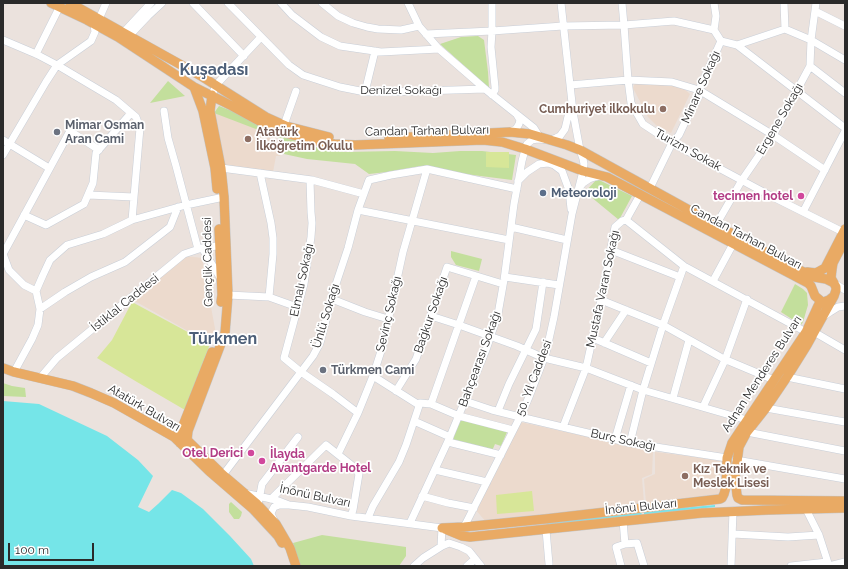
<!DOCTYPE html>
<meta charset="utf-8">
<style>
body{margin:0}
#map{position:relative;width:848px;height:569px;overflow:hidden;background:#ebe2dd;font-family:Raleway,sans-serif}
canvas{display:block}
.frame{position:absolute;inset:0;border:4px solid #2a2a2a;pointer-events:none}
.scale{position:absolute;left:8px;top:543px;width:86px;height:18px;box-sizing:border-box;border:2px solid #2a2a2a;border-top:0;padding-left:5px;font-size:12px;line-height:14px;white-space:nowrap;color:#2a2a2a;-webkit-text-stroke:3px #fff;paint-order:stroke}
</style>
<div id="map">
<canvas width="848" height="569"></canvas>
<div class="frame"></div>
<div class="scale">100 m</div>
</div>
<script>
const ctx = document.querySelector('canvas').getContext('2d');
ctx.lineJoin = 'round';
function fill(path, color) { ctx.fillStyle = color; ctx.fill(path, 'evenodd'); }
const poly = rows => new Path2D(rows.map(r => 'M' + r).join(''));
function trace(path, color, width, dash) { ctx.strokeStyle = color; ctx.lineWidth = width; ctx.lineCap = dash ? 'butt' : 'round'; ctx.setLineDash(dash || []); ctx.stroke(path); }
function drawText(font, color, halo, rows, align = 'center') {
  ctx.font = font + ' Raleway,sans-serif'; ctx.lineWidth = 3.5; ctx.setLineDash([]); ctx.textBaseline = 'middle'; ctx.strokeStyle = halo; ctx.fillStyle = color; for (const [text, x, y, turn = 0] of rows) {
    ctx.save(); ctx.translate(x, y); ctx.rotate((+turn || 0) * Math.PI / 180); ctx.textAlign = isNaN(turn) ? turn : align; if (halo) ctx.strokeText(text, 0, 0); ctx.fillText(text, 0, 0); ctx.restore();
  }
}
fill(poly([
 [635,83,672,84,683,88,690,94,671,133,656,125,648,117,633,88],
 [219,106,237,113,255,123,272,134,282,144,280,156,276,156,273,172,224,165,214,113],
 [186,256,202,258,216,334,211,344,133,300],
 [520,422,653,451,652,474,642,478,644,503,487,523,474,508],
 [655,452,720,460,720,497,646,503,644,479,655,474]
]), '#ecdacd');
fill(poly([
 [478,36,484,40,488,72,489,88,440,44,461,37],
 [168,81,185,96,150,103],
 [219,106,237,113,268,132,278,130,298,137,318,148,346,152,395,151,433,153,460,151,482,151,516,155,512,180,465,174,421,166,387,172,369,174,355,164,307,159,284,154,282,139,214,113],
 [597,179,632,196,619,220,585,192],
 [451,251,482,259,479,271,456,265,451,257],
 [795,284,803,289,807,293,808,305,803,322,801,325,781,312],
 [3,383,12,386,25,388,26,397,3,396],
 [460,418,507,432,501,446,495,444,492,451,451,441],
 [231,502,242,512,241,516,239,519,234,519,229,512,229,504],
 [322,535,406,547,406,556,399,566,300,566,293,543]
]), '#c3df9c');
fill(poly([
 [486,152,509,152,509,168,486,167],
 [132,302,210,344,185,410,137,382,97,358,112,340],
 [532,491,534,511,497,514,496,495]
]), '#d7e698');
fill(poly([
 [3,401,39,404,107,436,138,460,153,476,138,507,149,512,158,504,172,490,181,493,203,509,230,536,251,559,254,566,3,566],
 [715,505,715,507,644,515,644,511],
 [641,511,642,515,547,525,546,522]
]), '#75e5e8');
const minor = poly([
 [193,3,244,56],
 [228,3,289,65,303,75,340,87,365,92,390,92,485,89],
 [281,3,292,15,321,37,340,46,381,52,439,49],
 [322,3,338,16,353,23,367,27,378,29,401,30,419,26],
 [408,3,419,26,439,49,485,89,534,128,539,136,541,137],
 [492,3,492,31,491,47,495,87,495,90,492,95],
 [622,3,624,25,628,80,631,103,643,124,672,143,771,196,843,232],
 [815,11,845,26],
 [99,19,106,3],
 [785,29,811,40,845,60],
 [123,33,151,3],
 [426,34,492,31,563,26,624,25,674,21,714,30],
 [129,36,148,16,162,3],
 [3,40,36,54,57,65,116,100,136,117,140,128,132,220],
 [721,41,737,45,785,29,784,3],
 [737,45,845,128],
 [36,54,60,6],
 [810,66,845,93],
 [570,85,628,80,672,82,699,90,773,135,825,170],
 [365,92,375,51],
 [212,95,216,85,261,37],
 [164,111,168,138,176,166,198,249],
 [284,125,296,91],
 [510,132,516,129,519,124,520,120,517,115],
 [3,140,49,168],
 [3,155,46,82,57,65,91,41,95,32,94,24],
 [221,168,312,180,364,194],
 [310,180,311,212,312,223,311,237,304,284,284,358,301,372,333,394,358,413],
 [518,181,527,172,539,164,548,163,554,165,562,171,569,190,571,209],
 [579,188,583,183,589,179,595,177,601,176],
 [650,188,672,143,679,135,686,120,699,96,699,90,721,41,714,30,716,16,714,3],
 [88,195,134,197],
 [358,210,509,240],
 [803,212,845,131],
 [24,215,46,225,84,204,93,183,96,153,131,113],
 [626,220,684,266,806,332],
 [716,225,742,180,773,135,810,66,811,40,816,3],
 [511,227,567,240],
 [202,248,221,279],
 [611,250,680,277],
 [3,254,70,131,99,150],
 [3,254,9,270,24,285,36,291],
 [505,277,559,285],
 [713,281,733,244],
 [834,283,845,290],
 [228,295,269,297,273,254,273,238,271,223,260,173],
 [269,297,297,307],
 [332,299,365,312,388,319],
 [601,300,663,325,724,359,774,380],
 [40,309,65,292,91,277,125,262,170,227,178,207],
 [431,316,459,325,517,346,544,358,586,368,643,390,747,420],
 [824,316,830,312,838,307,845,306],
 [814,332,845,350],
 [593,338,651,363],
 [604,343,626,310],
 [14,372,32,339,38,325,40,309,36,291,43,275,50,260,67,245,103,234,132,220,186,205,224,197],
 [373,376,419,405],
 [787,377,845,389],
 [40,378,57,358,184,254,202,248,224,245],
 [396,391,416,359,447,267,503,284],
 [673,398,689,340],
 [465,401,492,410,520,417,630,443,727,458],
 [431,404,476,276],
 [703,407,725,360,747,299],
 [766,408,845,422],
 [498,411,509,384,536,329,543,282],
 [414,421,450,437],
 [563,427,586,368,601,300,615,227,622,221,626,220,640,195],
 [747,432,845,451],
 [615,439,631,385],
 [448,442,501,455],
 [630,443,643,390,663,325,684,266],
 [338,454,358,413,373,376,382,348,403,252,427,169],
 [736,460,845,479],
 [435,470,487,482],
 [223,475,313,356,320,343,333,293,348,248,358,210,369,180,391,175,427,169,517,189],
 [244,493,276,500,289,505,308,507,351,516,442,528,441,546],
 [422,496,448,503,474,508],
 [271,499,326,445,355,468,359,474,353,510,351,516],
 [259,500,262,484,298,437],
 [806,509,819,535,829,566],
 [368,518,373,506,399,462,406,445,420,403,431,404,459,416,513,430],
 [274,520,272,516,271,513,274,507,279,505,287,505],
 [623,521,625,544,637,543,644,566],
 [410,523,449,439,486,350,498,314,504,280,514,204,522,161,526,146,527,144,532,140,537,139,551,140,556,138,560,136,565,129,570,108],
 [464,527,520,417,529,397,546,353,554,317,572,214,583,171,584,164,583,159,580,150,573,112,561,3],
 [546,530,549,564],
 [733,534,788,537,819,535],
 [414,566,423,558,442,546,449,543,461,547,469,551,481,566],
 [467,566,475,559],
 [621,566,616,547,625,544],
 [731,566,733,511],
 [791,566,827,562],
 [829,566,845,562]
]);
const major = poly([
 [51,3,87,20,118,37,194,87,232,106,263,123,285,133,312,140,334,144,355,145,483,140,502,142,525,149,583,171,607,177,808,283,811,286,815,296,821,301,825,302],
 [70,3,201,76,266,117,286,126,329,137],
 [194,87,203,111,215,168,217,189],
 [212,95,210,111,221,168,224,197,228,295,225,333,188,431,187,440,223,475,257,504,276,524,290,548,296,566],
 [389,138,510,132,530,134,567,145,580,150,787,264,814,277,826,279,834,283],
 [219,229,222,295,221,302],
 [845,240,833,263,832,269,831,278,836,287,836,290,834,296,807,345,787,377,766,408,747,432,739,447,735,478,737,495,738,498,742,500,845,501],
 [807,272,816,273,825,268,845,229],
 [3,368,14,372,73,386,91,393,114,403,174,437,209,471,253,509,278,536,282,543],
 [180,443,178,438,182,428,212,352],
 [442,528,464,527,545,519,720,499,722,498,724,494,726,487,727,458,732,443,806,332,817,308,819,304,829,300,834,296],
 [445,529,462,536,470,537,702,513,768,510,845,508]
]);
trace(minor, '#c8ced7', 8);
trace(major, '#c3c3c3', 10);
trace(minor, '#fff', 7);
trace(major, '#e9aa64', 9);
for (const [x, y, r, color] of [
 [663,109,4,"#8d6e63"],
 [57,132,4,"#6b7280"],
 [248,139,4,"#8d6e63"],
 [543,193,4,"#5c6f8a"],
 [801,196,4,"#d1479c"],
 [323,370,4,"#6b7280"],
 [251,453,4,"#d1479c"],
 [262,461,4,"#d1479c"],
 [685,476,4,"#8d6e63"]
]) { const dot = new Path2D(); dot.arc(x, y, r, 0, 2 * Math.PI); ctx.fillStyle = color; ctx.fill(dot); trace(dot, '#fff', 1.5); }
drawText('12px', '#2a2a2a', '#fff', [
 ["Minare Sokağı",701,87,-66],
 ["Denizel Sokağı",401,90],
 ["Ergene Sokağı",780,119,-60],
 ["Candan Tarhan Bulvarı",427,131,-1],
 ["Turizm Sokak",688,150,29],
 ["Candan Tarhan Bulvarı",746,237,28],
 ["Gençlik Caddesi",208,262,-91],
 ["Elmalı Sokağı",302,280,-78],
 ["Mustafa Varan Sokağı",603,289,-78],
 ["İstiklal Caddesi",125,303,-39],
 ["Sevinç Sokağı",389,314,-77],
 ["Bağkur Sokağı",431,315,-71],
 ["Ünlü Sokağı",326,316,-73],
 ["Bahçearası Sokağı",480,359,-70],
 ["Adnan Menderes Bulvarı",762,374,-57],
 ["50. Yıl Caddesi",534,378,-69],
 ["Atatürk Bulvarı",144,408,30],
 ["Burç Sokağı",623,440,12],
 ["İnönü Bulvarı",315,496,12],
 ["İnönü Bulvarı",641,507,-6]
]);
drawText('bold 12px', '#785e54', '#fff', [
 ["Cumhuriyet ilkokulu",655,109,"right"],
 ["Atatürk",256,132],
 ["İlköğretim Okulu",256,146],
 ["Kız Teknik ve",693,469],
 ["Meslek Lisesi",693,483]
], 'left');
drawText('bold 12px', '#5b616d', '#fff', [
 ["Mimar Osman",65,125],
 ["Aran Cami",65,139],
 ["Türkmen Cami",331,370]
], 'left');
drawText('bold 12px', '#4e5e75', '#fff', [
 ["Meteoroloji",551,193]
], 'left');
drawText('bold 12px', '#b23c85', '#fff', [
 ["tecimen hotel",793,196],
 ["Otel Derici",243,453],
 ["İlayda",270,454,"left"],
 ["Avantgarde Hotel",270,468,"left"]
], 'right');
drawText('bold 16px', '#4d5f78', '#fff', [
 ["Kuşadası",214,70],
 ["Türkmen",223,339]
]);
</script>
